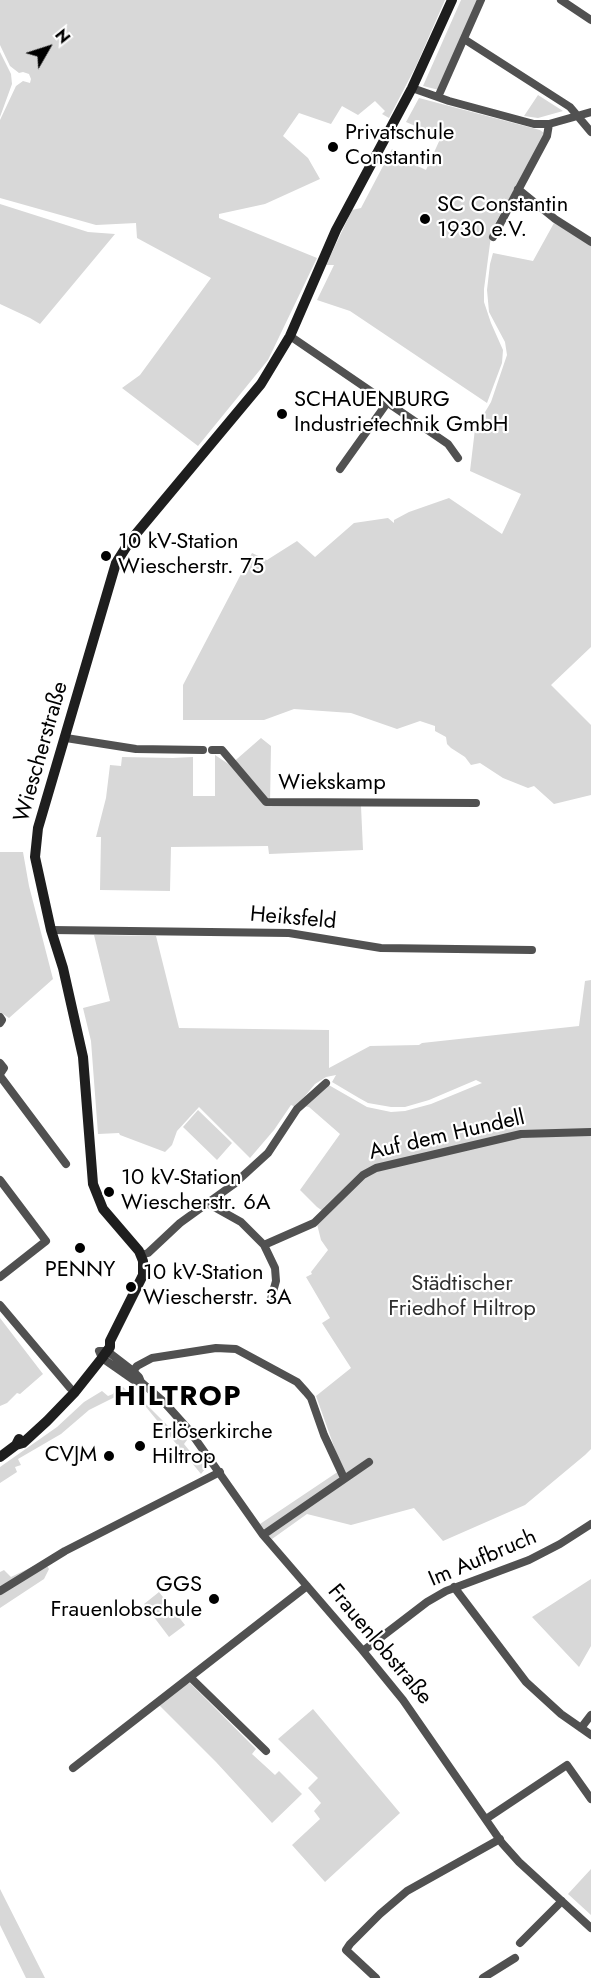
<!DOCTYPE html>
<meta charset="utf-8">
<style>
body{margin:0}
#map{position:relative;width:591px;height:1978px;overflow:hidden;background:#fff;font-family:Jost,sans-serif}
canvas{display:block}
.north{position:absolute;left:18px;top:18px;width:60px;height:60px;-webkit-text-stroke:4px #fff;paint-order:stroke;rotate:51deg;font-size:16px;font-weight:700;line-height:24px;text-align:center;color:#000}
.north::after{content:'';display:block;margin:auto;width:21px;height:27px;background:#000;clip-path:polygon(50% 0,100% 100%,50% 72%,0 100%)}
</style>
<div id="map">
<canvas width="591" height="1978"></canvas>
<div class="north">N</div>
</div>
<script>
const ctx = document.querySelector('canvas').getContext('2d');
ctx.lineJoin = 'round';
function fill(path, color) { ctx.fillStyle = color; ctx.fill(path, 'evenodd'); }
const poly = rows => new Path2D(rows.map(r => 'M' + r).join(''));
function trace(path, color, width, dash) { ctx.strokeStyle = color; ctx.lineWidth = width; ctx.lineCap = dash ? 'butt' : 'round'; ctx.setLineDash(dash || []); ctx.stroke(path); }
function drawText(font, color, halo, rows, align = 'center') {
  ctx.font = font + ' Jost,sans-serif'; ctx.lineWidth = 4.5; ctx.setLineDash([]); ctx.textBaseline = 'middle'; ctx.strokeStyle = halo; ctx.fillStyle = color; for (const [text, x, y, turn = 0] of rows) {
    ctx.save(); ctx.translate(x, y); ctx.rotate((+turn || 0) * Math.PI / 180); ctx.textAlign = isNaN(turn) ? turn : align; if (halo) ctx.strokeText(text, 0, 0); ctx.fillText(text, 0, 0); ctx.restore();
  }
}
fill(poly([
 [0,0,445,0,416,66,389,118,382,114,385,111,375,101,358,115,342,106,331,124,299,113,283,136,308,158,320,179,265,204,219,214,219,218,317,258,268,360,198,446,122,388,140,375,211,278,137,238,136,223,96,225,0,198,0,120,16,86,23,81,30,83,31,79,29,74,23,72,19,73,10,66,0,45],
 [461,0,478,0,439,90,423,86],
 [0,52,11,74,12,84,0,117],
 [538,95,563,111,538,118,524,116],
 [419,98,540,130,544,133,544,137,496,222,491,236,484,289,484,302,491,323,503,350,502,363,487,403,350,311,317,300,334,265,326,265,343,229,352,210,361,208,392,149,411,157,409,162,426,170,441,137,406,122],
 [0,204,88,232,115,234,40,324,30,318,0,304],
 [554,223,591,245,591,647,551,685,591,725,591,795,554,804,534,786,528,788,503,778,480,763,471,765,465,757,451,748,447,744,446,737,435,731,435,726,420,721,397,729,351,713,294,709,264,720,183,720,183,685,252,553,267,560,297,541,315,557,354,523,388,518,394,523,394,520,409,512,449,498,502,534,521,494,470,471,475,429,491,402,507,355,505,342,489,312,487,290,490,264,493,253,533,261],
 [261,738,271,746,270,804,361,806,363,850,269,854,268,846,171,847,170,891,100,890,101,837,96,837,106,798,110,765,121,766,122,757,173,758,193,757,193,796,215,796,215,755,230,765],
 [0,852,23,852,29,886,53,979,9,1018,0,1012],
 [94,935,156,936,179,1028,329,1030,329,1068,370,1046,419,1045,422,1043,579,1026,585,981,591,980,591,1449,585,1455,525,1505,443,1541,414,1508,351,1525,307,1514,272,1539,260,1524,342,1469,316,1396,351,1368,322,1323,330,1318,306,1277,312,1274,311,1272,328,1250,321,1240,317,1224,327,1214,317,1207,300,1190,340,1134,309,1107,304,1106,327,1084,367,1107,391,1112,405,1111,431,1104,482,1083,476,1080,429,1100,405,1107,391,1107,368,1103,359,1098,332,1082,336,1075,326,1077,315,1084,296,1107,291,1105,274,1130,250,1158,199,1107,177,1131,172,1145,165,1152,120,1135,119,1133,98,1134,91,1041,83,1008,110,1001],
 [198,1110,232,1143,217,1160,183,1127],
 [0,1318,43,1374,20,1394,17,1393,7,1403,0,1406],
 [123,1387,127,1391,89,1410,61,1434,18,1459,21,1465,15,1467,17,1472,0,1483,0,1467,57,1427,84,1402,102,1391,108,1396,113,1394,116,1388],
 [141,1393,144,1395,141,1399,176,1434,180,1432,187,1440,184,1444,197,1460,202,1459,205,1469,201,1474,137,1396],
 [44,1561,49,1569,44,1579,0,1608,0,1572,4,1570,11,1577],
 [591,1579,591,1646,579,1667,532,1617],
 [159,1592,185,1625,169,1637,144,1604],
 [190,1683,256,1749,252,1754,275,1775,279,1771,302,1794,272,1823,216,1762,159,1705,186,1684],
 [313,1709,400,1813,325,1882,292,1845,320,1819,314,1811,321,1803,308,1788,318,1778,278,1739],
 [591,1869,591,1915,568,1894],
 [0,1889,45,1978,26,1978,0,1925]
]), '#d8d8d8');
trace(poly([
 [561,0,591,20],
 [464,39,570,107,591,132],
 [412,88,449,101,534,124,549,124,591,112],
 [438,97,481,0],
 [518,189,555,219,591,242],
 [493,237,547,136,549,124],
 [290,336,448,444,458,458],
 [340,469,387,403],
 [66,738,136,749,203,750],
 [212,750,222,750,266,802,476,803],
 [51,930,289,933,381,948,532,950],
 [0,1017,2,1020,0,1023],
 [0,1063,4,1068,0,1074],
 [0,1076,66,1164],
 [0,1180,46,1241,0,1277],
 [207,1203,241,1222,264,1245,275,1268,276,1281,271,1299],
 [264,1245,314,1223,363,1175,376,1168,521,1134,591,1132],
 [141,1255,148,1253,180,1223,234,1184,268,1153,297,1109,326,1083],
 [0,1305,70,1388],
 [131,1374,137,1366,152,1358,216,1348,236,1349,297,1382,306,1392,311,1398,324,1435,344,1478],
 [141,1382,135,1381,102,1358,99,1351,107,1351,133,1371,139,1377,141,1382,164,1402,189,1430,263,1535,363,1651,403,1700,502,1843,519,1862,591,1928],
 [263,1535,369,1462],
 [454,1587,526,1682,561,1714,591,1735],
 [0,1591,65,1551,220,1472],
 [363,1651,427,1602,446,1591,529,1560,560,1544,591,1524],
 [190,1677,266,1751],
 [581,1728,591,1715],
 [73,1768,307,1586],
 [486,1819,567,1765,591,1799],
 [520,1943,562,1901],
 [376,1978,346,1950,350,1944,380,1914,407,1891,500,1839],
 [483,1978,515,1958]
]), '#515151', 8);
trace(poly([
 [16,1445,23,1443,47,1421,75,1392,102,1358,110,1347,110,1341,143,1275,143,1261,139,1251,103,1209,93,1184,83,1057,63,968,51,930,35,857,38,828,116,563,130,541,261,384,290,336,336,230,412,88,452,0],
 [0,1457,16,1445,19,1439]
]), '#1e1e1e', 10);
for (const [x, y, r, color] of [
 [333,147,6,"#000"],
 [425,219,6,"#000"],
 [282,414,6,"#000"],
 [106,556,6,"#000"],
 [109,1192,6,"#000"],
 [80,1248,6,"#000"],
 [131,1287,6,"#000"],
 [140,1446,6,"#000"],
 [109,1456,6,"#000"],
 [214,1599,6,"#000"]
]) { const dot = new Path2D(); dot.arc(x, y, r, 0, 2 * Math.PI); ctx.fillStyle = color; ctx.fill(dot); trace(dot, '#fff', 2); }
drawText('22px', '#000', '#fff', [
 ["Privatschule",345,134],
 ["Constantin",345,159],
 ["SC Constantin",437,206],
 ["1930 e.V.",437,231],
 ["SCHAUENBURG",294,401],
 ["Industrietechnik GmbH",294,426],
 ["10 kV-Station",118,543],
 ["Wiescherstr. 75",118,568],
 ["10 kV-Station",121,1179],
 ["Wiescherstr. 6A",121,1204],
 ["PENNY",80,1271,"center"],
 ["10 kV-Station",143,1274],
 ["Wiescherstr. 3A",143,1299],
 ["Erlöserkirche",152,1433],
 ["Hiltrop",152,1458],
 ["CVJM",97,1456,"right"],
 ["GGS",202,1586,"right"],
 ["Frauenlobschule",202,1611,"right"]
], 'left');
drawText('22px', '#000', '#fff', [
 ["Wiescherstraße",42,752,-74],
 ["Wiekskamp",332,784],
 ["Heiksfeld",293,919,5],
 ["Auf dem Hundell",447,1136,-13],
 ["Im Aufbruch",483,1559,-23],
 ["Frauenlobstraße",379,1645,50]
]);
drawText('22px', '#2f2f2f', '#fff', [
 ["Städtischer",462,1285],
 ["Friedhof Hiltrop",462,1310]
]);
ctx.letterSpacing = '1.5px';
drawText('bold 28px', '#000', '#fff', [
 ["HILTROP",178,1398]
]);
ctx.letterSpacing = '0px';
</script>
